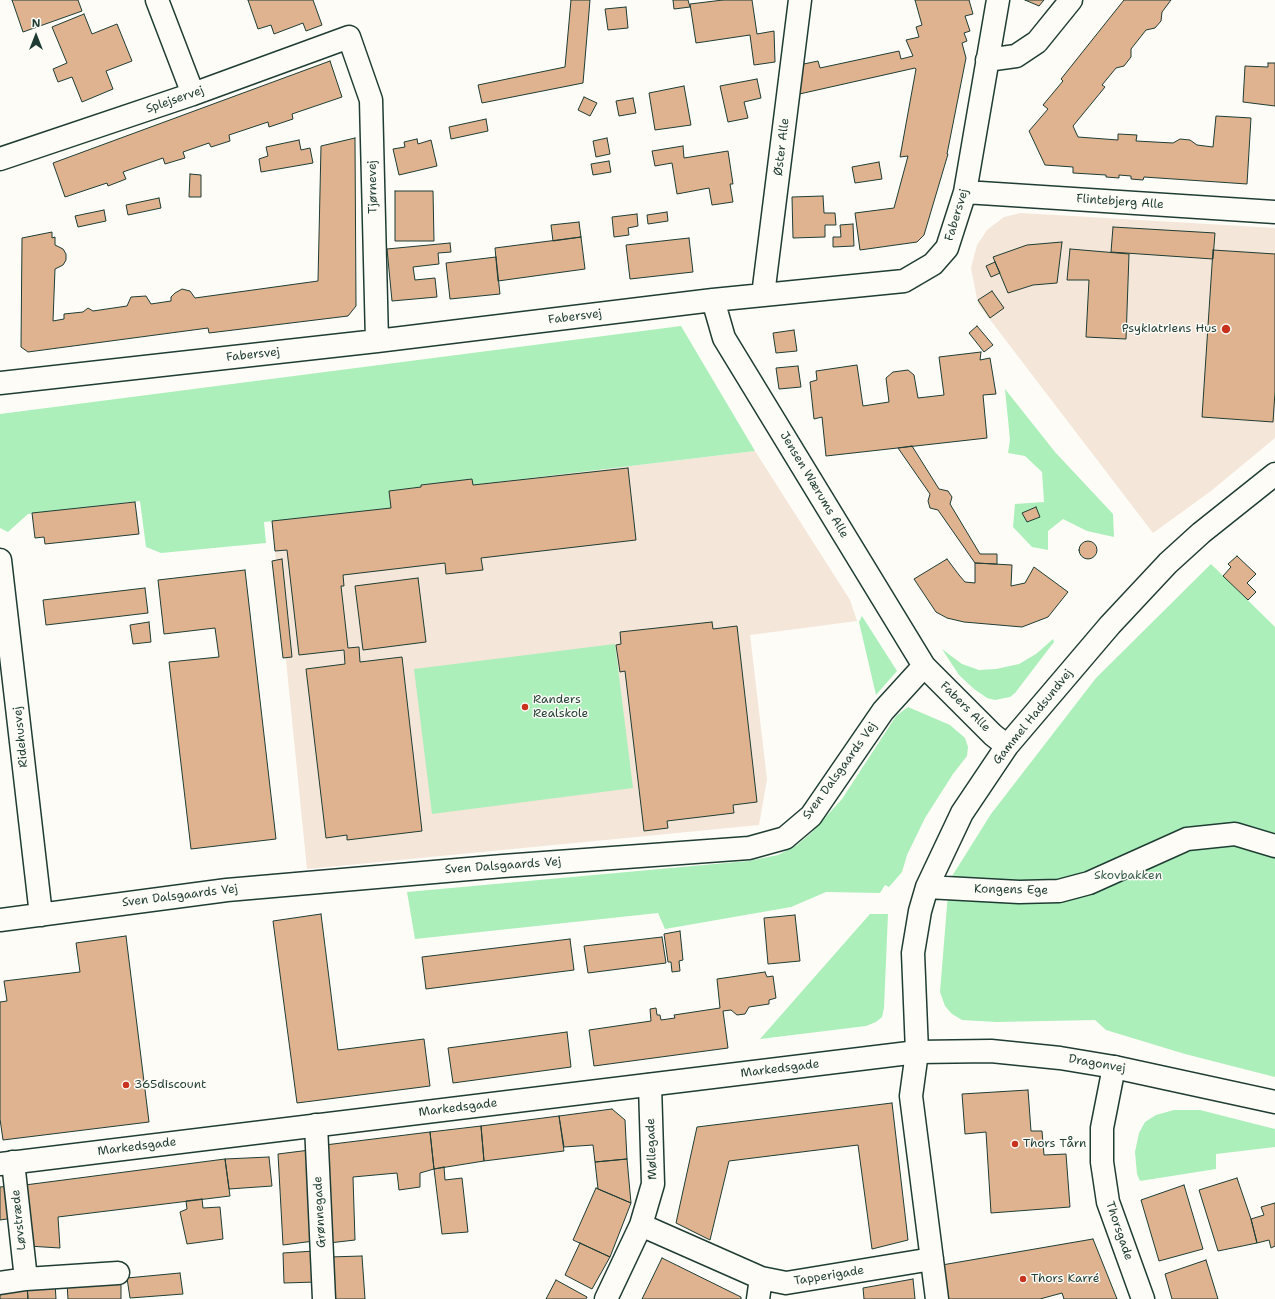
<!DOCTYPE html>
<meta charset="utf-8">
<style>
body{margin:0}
#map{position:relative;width:1275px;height:1299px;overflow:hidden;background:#fdfcf7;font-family:"Shantell Sans",sans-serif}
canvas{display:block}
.north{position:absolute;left:16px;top:16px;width:40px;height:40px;-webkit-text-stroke:3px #fdfcf7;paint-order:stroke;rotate:0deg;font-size:11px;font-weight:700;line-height:16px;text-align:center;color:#1f3d34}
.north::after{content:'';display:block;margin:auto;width:14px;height:18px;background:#1f3d34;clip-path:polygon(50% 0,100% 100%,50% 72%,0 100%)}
</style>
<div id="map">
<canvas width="1275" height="1299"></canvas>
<div class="north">N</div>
</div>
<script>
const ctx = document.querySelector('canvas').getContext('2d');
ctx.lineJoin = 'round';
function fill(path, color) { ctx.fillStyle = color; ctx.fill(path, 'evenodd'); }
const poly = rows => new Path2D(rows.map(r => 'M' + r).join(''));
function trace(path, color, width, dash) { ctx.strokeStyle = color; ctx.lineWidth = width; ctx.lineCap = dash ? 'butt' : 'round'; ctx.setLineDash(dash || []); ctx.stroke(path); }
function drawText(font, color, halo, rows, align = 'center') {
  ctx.font = font + ' "Shantell Sans",sans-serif'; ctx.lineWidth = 3; ctx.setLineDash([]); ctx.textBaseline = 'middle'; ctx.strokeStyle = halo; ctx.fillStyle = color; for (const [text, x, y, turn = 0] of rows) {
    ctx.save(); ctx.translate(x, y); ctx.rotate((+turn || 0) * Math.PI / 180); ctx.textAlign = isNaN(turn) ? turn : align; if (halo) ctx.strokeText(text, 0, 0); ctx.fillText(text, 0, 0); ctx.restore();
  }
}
fill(poly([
 [1021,213,1275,228,1275,438,1211,491,1153,533,978,304,971,268,977,245,987,230,1004,217],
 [755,451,850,600,857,621,750,635,767,779,759,825,307,869,272,521,390,508,389,491,421,487,421,485,472,479,473,485]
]), '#f4e6d8');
fill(poly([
 [681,326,755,451,473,485,472,479,421,485,421,487,389,491,391,508,264,522,266,543,161,553,146,547,140,501,28,514,8,532,0,528,0,414],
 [1005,389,1055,452,1113,514,1114,537,1087,531,1063,519,1048,531,1048,550,1032,547,1013,527,1015,504,1044,502,1042,472,1025,456,1008,453,1010,440],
 [1211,564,1275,627,1275,1077,1185,1054,1106,1030,1095,1020,996,1022,962,1020,952,1014,945,1006,940,992,949,881,991,814,1096,678],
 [862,616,897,671,876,695,859,622],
 [1053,639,1054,642,1015,693,1010,697,995,700,987,698,974,689,959,675,942,649,962,664,979,670,996,669,1019,664,1036,654],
 [615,644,633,788,432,814,414,669],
 [908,707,950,725,965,738,968,747,967,756,953,774,925,818,907,855,902,872,889,887,885,885,880,893,826,892,791,907,665,929,658,913,415,939,407,892,748,861,778,855,797,845,811,833,842,799,896,716],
 [870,914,888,914,884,1008,882,1017,876,1022,866,1026,760,1039],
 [1174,1110,1200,1110,1275,1129,1275,1147,1216,1154,1216,1169,1140,1181,1137,1174,1135,1152,1139,1133,1145,1122,1156,1115]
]), '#acefba');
const building = poly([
 [12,0,78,0,82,11,23,32,12,0],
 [248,0,313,0,322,25,306,31,303,23,274,34,271,25,258,29,248,0],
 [571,0,590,0,583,83,482,103,478,85,565,67,571,0],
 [673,0,688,0,690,7,674,9,673,0],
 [723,0,752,0,757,34,774,31,775,62,754,65,750,35,696,43,690,4,723,0],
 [915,0,969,0,973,14,965,16,970,31,964,33,967,41,962,43,966,58,947,154,948,154,924,235,917,242,860,250,855,213,894,208,908,156,900,157,916,69,915,68,795,95,799,65,818,61,820,68,899,51,901,59,913,56,906,40,919,37,916,27,922,25,915,0],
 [1025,0,1044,0,1039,6,1025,0],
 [1124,0,1171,0,1162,12,1161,21,1155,28,1146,30,1131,49,1131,57,1124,66,1116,68,1102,85,1105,87,1073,126,1078,137,1118,140,1118,134,1137,135,1136,141,1173,143,1180,139,1190,140,1197,145,1213,147,1216,116,1251,118,1247,184,1144,177,1143,180,1131,179,1131,176,1119,175,1119,178,1106,177,1106,175,1073,173,1073,167,1045,165,1029,131,1048,109,1043,105,1063,81,1061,79,1124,0],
 [626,7,628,28,608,30,605,9,626,7],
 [84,14,92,34,117,24,132,61,106,71,113,89,82,102,72,77,58,82,53,69,67,63,52,27,84,14],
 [330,61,342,97,292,114,293,119,269,127,268,122,229,135,230,141,211,147,209,143,183,152,185,158,165,164,163,158,123,172,126,179,108,186,107,183,65,197,53,163,330,61],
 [1268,63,1275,63,1275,106,1243,102,1245,66,1268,67,1268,63],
 [757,79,761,98,744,102,748,118,728,122,720,86,757,79],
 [684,86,691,125,655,130,649,93,684,86],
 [584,97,597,103,590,116,578,110,584,97],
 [633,98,636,113,619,116,616,101,633,98],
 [486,119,488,131,451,139,449,127,486,119],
 [355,138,356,306,348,316,209,333,208,328,28,352,21,347,22,238,52,232,52,238,55,237,55,245,63,249,66,254,66,260,63,265,55,269,53,321,64,319,64,314,83,312,88,308,93,311,127,306,131,297,146,296,151,304,171,301,171,297,175,293,182,289,190,291,195,298,318,281,321,146,355,138],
 [607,138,610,154,596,157,593,141,607,138],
 [417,139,418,144,431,140,437,166,399,175,393,149,405,147,404,142,417,139],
 [299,140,301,150,310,148,313,163,261,172,259,159,268,156,266,147,299,140],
 [683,146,684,158,728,151,733,184,730,184,733,202,712,205,709,188,677,194,672,163,655,166,652,151,683,146],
 [609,161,611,172,593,175,591,164,609,161],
 [879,162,882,179,855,183,852,167,879,162],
 [190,174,201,175,201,197,189,197,190,174],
 [395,191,433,191,434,241,395,241,395,191],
 [823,196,824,213,835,213,836,225,825,225,825,237,793,238,792,197,823,196],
 [159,198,161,208,128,215,126,205,159,198],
 [104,210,106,221,78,227,75,216,104,210],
 [667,212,668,221,648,224,647,215,667,212],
 [637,214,638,226,628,228,629,235,614,237,612,217,637,214],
 [579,222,581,237,553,241,551,225,579,222],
 [853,224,854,246,833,247,833,237,841,237,840,225,853,224],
 [1113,227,1215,233,1213,259,1111,252,1113,227],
 [581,237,585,269,498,281,495,248,581,237],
 [689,238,693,272,630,279,626,245,689,238],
 [1062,242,1057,283,1033,285,1008,293,993,257,1027,245,1062,242],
 [450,243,451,252,438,253,439,264,413,267,415,280,435,278,437,297,392,301,387,249,450,243],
 [1070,249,1129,254,1126,339,1086,337,1089,280,1067,280,1070,249],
 [1213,250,1275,254,1275,392,1273,422,1202,417,1213,250],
 [496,257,500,294,450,299,446,263,496,257],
 [995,262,1000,273,991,277,986,266,995,262],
 [992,291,1004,308,990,318,978,300,992,291],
 [977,326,993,345,984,352,969,333,977,326],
 [794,330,797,351,776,353,773,333,794,330],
 [981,352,980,360,990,358,996,394,983,395,987,438,826,456,822,417,814,419,810,382,817,380,816,371,857,365,863,406,889,402,886,378,893,372,908,370,914,375,918,398,944,395,939,357,981,352],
 [798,366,801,387,779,389,776,368,798,366],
 [912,446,939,489,948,491,952,497,950,504,980,554,997,554,997,564,975,563,938,510,930,508,928,501,930,494,898,448,912,446],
 [628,468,636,540,481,558,483,570,446,574,445,563,343,575,344,586,341,586,348,648,359,647,360,662,402,657,422,831,347,840,347,835,326,838,306,669,345,664,344,650,299,655,287,550,275,551,272,521,391,508,389,491,421,487,421,485,472,479,473,485,628,468],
 [135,502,139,534,45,544,44,537,35,538,32,513,135,502],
 [1036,507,1040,517,1027,522,1022,513,1036,507],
 '1079 550a9 9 0 1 1 18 0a9 9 0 1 1-18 0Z',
 [1237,556,1256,574,1247,583,1256,592,1248,600,1223,576,1231,567,1228,564,1237,556],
 [282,559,292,657,283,658,272,561,282,559],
 [947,559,959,575,965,582,975,583,975,563,1012,565,1011,586,1025,583,1034,567,1068,592,1048,617,1022,627,964,622,947,618,936,612,914,579,947,559],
 [245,570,276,839,191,849,169,662,219,657,215,628,164,634,158,580,245,570],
 [418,578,426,642,363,650,355,586,418,578],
 [145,588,148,613,46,625,43,600,145,588],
 [149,622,151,642,133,644,130,625,149,622],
 [712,622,713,629,737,626,757,802,733,805,734,813,667,821,668,828,644,831,625,671,620,672,616,645,621,644,620,632,712,622],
 [321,914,338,1050,424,1039,430,1086,297,1103,273,921,321,914],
 [795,915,800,961,768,964,764,918,795,915],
 [680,931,683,960,679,961,680,971,672,972,671,962,668,962,664,934,680,931],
 [126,936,149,1122,3,1140,0,1119,0,1002,7,1001,4,981,80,972,76,943,126,936],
 [662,937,666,963,588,973,584,946,662,937],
 [570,939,574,970,426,989,422,957,570,939],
 [765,972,767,977,773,976,776,998,769,1000,769,1004,749,1007,745,1014,737,1015,731,1010,723,1011,728,1048,594,1066,589,1030,651,1021,650,1009,656,1008,657,1015,660,1015,661,1020,675,1018,674,1015,720,1008,717,979,765,972],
 [567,1032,571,1067,453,1083,448,1048,567,1032],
 [1028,1090,1031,1131,1042,1131,1044,1155,1066,1154,1070,1207,991,1213,986,1132,965,1134,962,1094,1028,1090],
 [892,1103,908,1240,872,1249,858,1145,729,1161,710,1240,676,1223,697,1127,892,1103],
 [612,1109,625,1120,627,1159,595,1162,593,1145,564,1147,559,1116,612,1109],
 [559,1116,564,1151,484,1161,481,1126,559,1116],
 [481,1126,484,1161,434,1169,430,1132,481,1126],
 [430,1132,434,1169,420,1173,420,1187,399,1190,397,1173,353,1177,355,1240,329,1243,325,1145,430,1132],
 [310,1150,314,1241,283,1245,278,1154,310,1150],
 [269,1157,272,1186,229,1189,225,1159,269,1157],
 [225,1159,230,1196,58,1217,60,1248,28,1246,25,1185,225,1159],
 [627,1159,631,1203,598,1189,595,1162,627,1159],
 [444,1167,445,1180,462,1178,468,1232,442,1234,434,1169,444,1167],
 [1237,1178,1251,1219,1257,1243,1218,1251,1199,1190,1237,1178],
 [1184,1185,1203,1249,1159,1261,1141,1200,1184,1185],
 [11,1186,14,1218,0,1220,0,1187,11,1186],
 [596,1188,631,1203,610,1257,573,1240,596,1188],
 [202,1199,203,1208,220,1207,223,1239,187,1244,180,1212,187,1209,186,1201,202,1199],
 [1275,1203,1275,1246,1271,1248,1269,1240,1257,1243,1251,1219,1264,1215,1261,1207,1275,1203],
 [1093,1239,1117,1299,1064,1299,1062,1293,1040,1299,941,1299,936,1266,1093,1239],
 [580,1243,610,1257,592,1289,565,1275,580,1243],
 [315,1251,316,1282,284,1283,283,1253,315,1251],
 [362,1256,365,1299,331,1299,329,1257,362,1256],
 [662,1258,741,1297,741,1299,642,1299,662,1258],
 [1206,1260,1218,1299,1172,1299,1165,1274,1206,1260],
 [180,1273,183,1294,130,1298,127,1278,180,1273],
 [913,1279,915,1299,864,1299,863,1288,913,1279],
 [556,1280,587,1297,586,1299,546,1299,556,1280],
 [121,1282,121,1299,68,1299,67,1283,121,1282],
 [55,1283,56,1299,28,1299,27,1285,55,1283],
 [27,1285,28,1299,0,1299,0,1290,27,1285]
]);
fill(building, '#dfb38f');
trace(building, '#1f3d34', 1);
const street = poly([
 [157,0,193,94],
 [987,60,1016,56,1037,42,1071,0],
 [0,159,193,94,349,37,371,100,377,341],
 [965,192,1275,212],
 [763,295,800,0],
 [713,300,724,338,924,666,993,735,1007,746],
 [0,383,377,341,713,300,904,281,933,264,947,248,965,192,998,0],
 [0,560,41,915],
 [927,887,1019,892,1059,891,1089,883,1187,839,1235,834,1275,846],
 [0,920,227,890,503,866,749,848,785,838,811,816,883,711,924,666],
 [1114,1067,1102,1128,1102,1162,1108,1202,1143,1299],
 [316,1125,324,1299],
 [13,1162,26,1279],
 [641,1225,761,1278,786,1283,932,1259],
 [0,1283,26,1279,118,1273],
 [606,1299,641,1225,653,1184,650,1085],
 [758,1299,761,1278],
 [937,1299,911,1096,917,1052,913,953,920,911,927,887,962,813,1007,746,1110,625,1168,563,1201,533,1275,474]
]);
const secondary = poly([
 [0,1164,917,1052,991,1051,1060,1058,1114,1067,1275,1102]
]);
trace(street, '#1f3d34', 25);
trace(secondary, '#1f3d34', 25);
trace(street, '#fdfcf7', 22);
trace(secondary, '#fdfcf7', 22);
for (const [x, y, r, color] of [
 [1226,329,5,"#c8321e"],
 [525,707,4,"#c8321e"],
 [126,1085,4,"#c8321e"],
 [1015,1144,4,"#c8321e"],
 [1023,1279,4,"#c8321e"]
]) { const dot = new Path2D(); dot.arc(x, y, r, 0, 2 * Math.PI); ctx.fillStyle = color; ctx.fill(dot); trace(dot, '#fdfcf7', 1.5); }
drawText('12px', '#1f3d34', '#fdfcf7', [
 ["Splejservej",175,100,-19],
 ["Øster Alle",782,147,-83],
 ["Tjørnevej",373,187,-91],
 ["Flintebjerg Alle",1120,202,4],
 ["Fabersvej",957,215,-73],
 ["Fabersvej",575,317,-7],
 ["Fabersvej",253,355,-6],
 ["Jensen Wærums Alle",814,485,59],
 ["Fabers Alle",965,707,45],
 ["Gammel Hadsundvej",1033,717,-51],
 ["Ridehusvej",21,737,-96],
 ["Sven Dalsgaards Vej",840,771,-54],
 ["Sven Dalsgaards Vej",503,866,-4],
 ["Kongens Ege",1011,890,1],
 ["Sven Dalsgaards Vej",180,896,-7],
 ["Dragonvej",1097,1064,10],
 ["Markedsgade",780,1069,-7],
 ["Markedsgade",458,1108,-7],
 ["Markedsgade",137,1147,-7],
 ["Møllegade",652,1149,-92],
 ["Grønnegade",320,1212,-93],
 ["Løvstræde",19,1220,-96],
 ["Thorsgade",1119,1231,71],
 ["Tapperigade",829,1276,-9]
]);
drawText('12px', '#1f3d34', '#fdfcf7', [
 ["Psykiatriens Hus",1217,329,"right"],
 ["Randers",533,700],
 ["Realskole",533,714],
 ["365discount",134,1085],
 ["Thors Tårn",1023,1144],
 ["Thors Karré",1031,1279]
], 'left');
drawText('12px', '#3b614f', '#fdfcf7', [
 ["Skovbakken",1128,876]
]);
</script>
